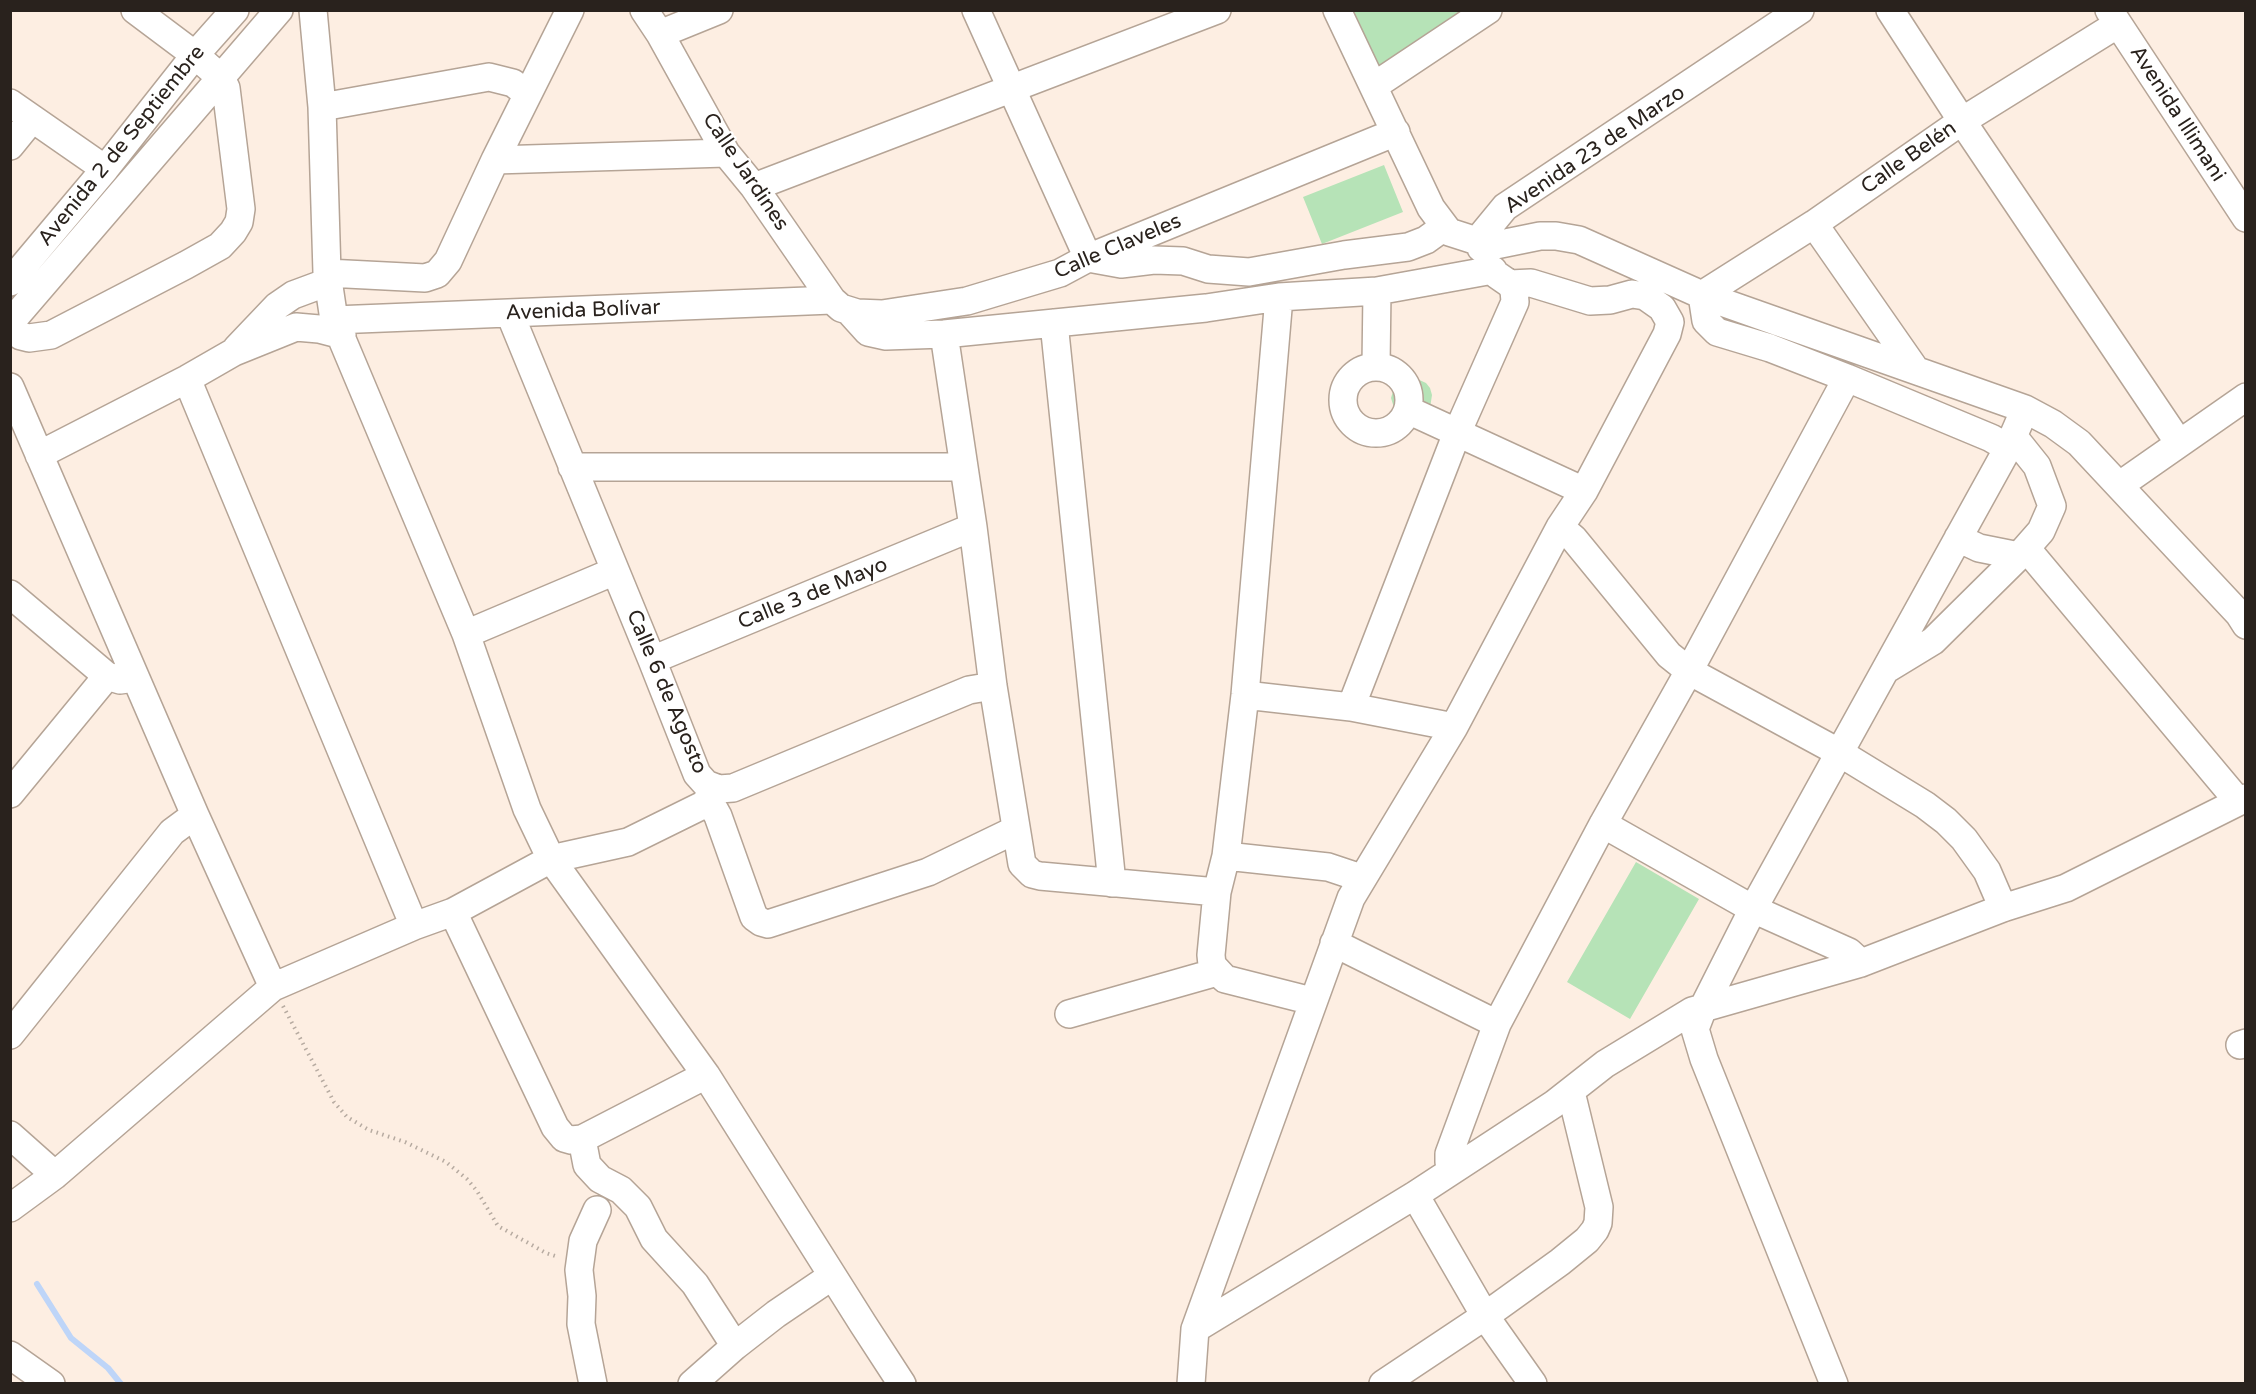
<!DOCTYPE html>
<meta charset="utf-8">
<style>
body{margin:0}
#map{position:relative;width:2256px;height:1394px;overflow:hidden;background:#fdeee2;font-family:"Varela Round",sans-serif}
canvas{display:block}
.frame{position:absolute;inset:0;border:12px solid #29221d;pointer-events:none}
</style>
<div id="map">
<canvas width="2256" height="1394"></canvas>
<div class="frame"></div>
</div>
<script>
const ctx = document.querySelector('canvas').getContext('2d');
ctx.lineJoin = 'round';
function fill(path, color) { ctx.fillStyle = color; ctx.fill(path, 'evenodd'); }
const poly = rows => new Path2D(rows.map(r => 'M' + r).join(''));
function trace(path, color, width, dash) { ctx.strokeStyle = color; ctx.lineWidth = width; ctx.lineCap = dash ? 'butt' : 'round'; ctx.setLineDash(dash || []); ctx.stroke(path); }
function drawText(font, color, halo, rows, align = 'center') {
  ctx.font = font + ' "Varela Round",sans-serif'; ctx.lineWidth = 4.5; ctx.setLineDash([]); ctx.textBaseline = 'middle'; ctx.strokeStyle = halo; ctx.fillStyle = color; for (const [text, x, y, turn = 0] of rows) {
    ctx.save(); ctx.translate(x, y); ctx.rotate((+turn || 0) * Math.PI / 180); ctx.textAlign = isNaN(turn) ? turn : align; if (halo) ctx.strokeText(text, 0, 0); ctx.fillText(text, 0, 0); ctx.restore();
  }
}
fill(poly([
 [1353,11,1469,11,1380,68],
 [1384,165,1403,212,1322,244,1303,197],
 [1413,377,1426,383,1430,388,1432,395,1430,408,1395,411,1391,398,1395,385,1406,378],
 [1636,862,1699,899,1630,1019,1567,982]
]), '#b6e3b7');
trace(poly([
 [37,1284,71,1338,108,1368,121,1384]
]), '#bed5f8', 6);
const minor = poly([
 [313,10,322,107,327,273,334,320,466,634,527,809,551,859,706,1075,863,1324,902,1384],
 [644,10,660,34,726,153,754,187,832,300,841,308,857,313,882,314,967,301,1060,273,1088,258,1396,132],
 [976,10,1088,258,1121,264,1154,260,1183,261,1208,269,1249,272,1344,255,1408,247,1426,240,1444,227],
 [1337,10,1431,208,1449,232,1477,241,1505,207,1800,10],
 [1890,10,1962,121,2179,443],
 [2109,10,2246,218],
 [660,34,719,10],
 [1374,86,1488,10],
 [10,103,105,169],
 [322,107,489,77,513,83,527,94],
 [10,146,32,119],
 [495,160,726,153],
 [754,187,1217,10],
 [1814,224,1915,369],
 [1481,248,1540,236,1556,236,1579,240,1702,295,2025,409,2053,424,2079,443,2239,614,2246,625],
 [327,273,425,278,437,274,448,261,495,160,570,10],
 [10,282,105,169,195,55,235,10],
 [1279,297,1245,695,1226,856,1217,892,1211,955,1212,965,1225,979,1312,1001],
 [849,311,868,332,886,336,944,334,1206,308,1279,297,1377,291,1493,270],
 [510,314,652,660,697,774,706,784,719,789,733,788,969,690,993,686],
 [334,320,832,300],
 [10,323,279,10],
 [1054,323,1112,883],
 [10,328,21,336,29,338,51,335,186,265,220,246,233,232,239,222,241,209,226,88,220,77,195,55,135,10],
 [944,334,973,527,993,686,1022,864,1032,874,1040,876,1217,892],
 [237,348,277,306,293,295,328,282],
 [1376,366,1377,291],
 '1343 400a33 33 0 1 1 66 0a33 33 0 1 1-66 0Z',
 [187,379,414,926],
 [10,387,195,815,273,987],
 [1408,410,1584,491],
 [2008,448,1991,438,1847,378,1770,348,1717,332,1706,321,1702,295,1814,224,1962,121,2118,24],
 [39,455,187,379,234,352,296,327,319,329,342,335],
 [572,467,964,467],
 [2120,485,2246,397],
 [1560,527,1574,539,1669,655,1689,671,1840,753,1925,805,1946,821,1964,839,1987,871,2003,908],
 [1958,538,1979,548,2019,556],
 [2026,548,2238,801],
 [10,594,107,676,120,680,135,678],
 [466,634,615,571],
 [652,660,973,527],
 [1887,669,1933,641,2019,556,2041,531,2052,506,2037,466,2013,436],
 [1245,695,1351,707,1454,727],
 [1351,707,1457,433,1515,302,1514,290,1510,284,1497,275],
 [10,794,107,676],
 [707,801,713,807,718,816,754,917,761,922,768,924,928,872,1015,830],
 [1603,824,1753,909,1849,952,1861,963],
 [1226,856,1328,867,1361,878],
 [453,912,555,1127,564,1138,571,1140,582,1139,706,1075],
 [1334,943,1497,1024],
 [1069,1014,1217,972],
 [10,1035,172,832,195,815],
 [2240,1045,2246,1043],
 [10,1135,55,1175],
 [582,1139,587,1165,600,1179,621,1190,638,1207,654,1239,695,1284,735,1346],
 [1452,1170,1449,1162,1449,1154,1497,1024,1603,824,1689,671,1847,378],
 [1415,1195,1485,1316,1533,1384],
 [10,1208,55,1175,273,987,414,926,453,912,551,859,628,842,703,805,707,801,712,788],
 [1195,1329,1351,898,1454,727,1560,527,1584,491,1667,334,1670,322,1662,308,1645,296,1632,294,1610,300,1590,301,1531,283,1510,284],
 [10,1355,51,1384],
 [593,1384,581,1324,582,1296,579,1270,583,1241,597,1210],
 [692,1384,735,1346,776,1314,832,1276],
 [1191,1384,1195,1329,1415,1195,1554,1104,1605,1064,1692,1011,1703,1008,1753,909,2008,448,2025,409],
 [1383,1384,1485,1316,1560,1262,1587,1240,1595,1230,1598,1223,1599,1207,1571,1092],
 [1834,1384,1704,1059,1695,1029,1703,1008,1861,963,2003,908,2066,888,2246,798]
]);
trace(minor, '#b5a496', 30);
trace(poly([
 [283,1006,334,1102,347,1117,369,1130,405,1142,446,1162,467,1179,477,1191,498,1226,546,1253,558,1257]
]), '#b7aba1', 4, [1.5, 4.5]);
trace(minor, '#fff', 27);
drawText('21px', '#29221d', '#fff', [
 ["Avenida Illimani",2177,114,57],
 ["Avenida 2 de Septiembre",122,146,-51],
 ["Avenida 23 de Marzo",1595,150,-34],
 ["Calle Belén",1909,158,-35],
 ["Calle Jardines",745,172,56],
 ["Calle Claveles",1118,247,-23],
 ["Avenida Bolívar",583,311,-2],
 ["Calle 3 de Mayo",813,594,-22],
 ["Calle 6 de Agosto",666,692,67]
]);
</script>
